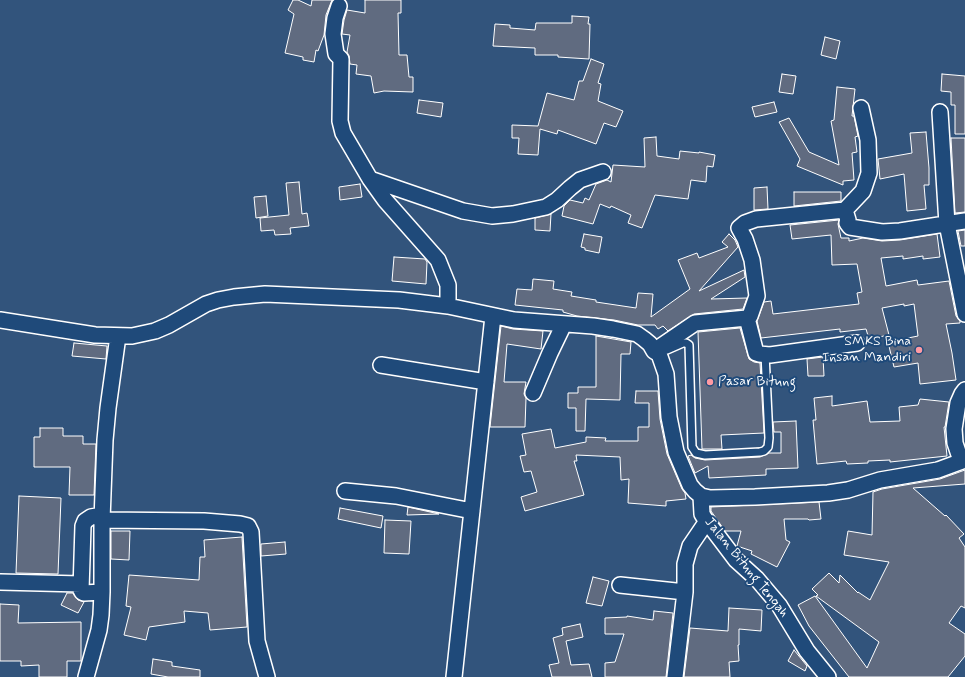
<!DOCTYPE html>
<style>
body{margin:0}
canvas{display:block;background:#32547c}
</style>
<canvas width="965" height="677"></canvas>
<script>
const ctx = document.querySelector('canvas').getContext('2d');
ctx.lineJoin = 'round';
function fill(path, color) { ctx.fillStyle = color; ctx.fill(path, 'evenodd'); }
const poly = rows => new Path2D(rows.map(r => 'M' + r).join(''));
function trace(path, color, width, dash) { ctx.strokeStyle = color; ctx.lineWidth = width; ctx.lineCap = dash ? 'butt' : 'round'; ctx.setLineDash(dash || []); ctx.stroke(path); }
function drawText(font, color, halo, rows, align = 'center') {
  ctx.font = font + ' Mynerve,sans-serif'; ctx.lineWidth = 4; ctx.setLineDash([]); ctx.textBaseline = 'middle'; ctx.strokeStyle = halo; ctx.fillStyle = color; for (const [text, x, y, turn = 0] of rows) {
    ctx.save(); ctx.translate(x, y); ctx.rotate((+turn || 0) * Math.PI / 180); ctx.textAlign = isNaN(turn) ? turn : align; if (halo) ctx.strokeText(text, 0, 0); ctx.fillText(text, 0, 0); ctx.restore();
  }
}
const building = poly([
 [293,0,298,0,311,6,312,0,332,0,326,15,324,35,318,51,316,50,314,62,303,60,303,57,285,53,294,14,288,10,293,0],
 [365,0,401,0,401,13,398,13,399,55,407,55,409,77,413,77,413,92,384,91,374,93,371,76,356,74,357,65,350,64,349,56,347,52,350,35,342,34,344,20,347,10,365,13,365,0],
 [572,16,589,17,588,24,590,24,589,59,558,57,558,55,535,55,535,48,493,46,495,24,510,25,510,28,535,30,536,23,572,23,572,16],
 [825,37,840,41,836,59,821,55,825,37],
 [591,59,604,64,598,83,601,84,598,101,623,111,616,127,604,123,596,144,558,130,557,134,540,129,538,155,518,154,519,138,512,138,512,125,538,126,547,93,574,100,579,81,583,81,591,59],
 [782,74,796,76,793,94,779,92,782,74],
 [942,74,965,76,965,134,955,134,955,105,951,105,951,92,941,91,942,74],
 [837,87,855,89,852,116,854,116,858,136,855,137,857,152,852,153,854,180,843,181,843,185,797,166,800,159,779,122,789,118,809,152,839,165,831,121,834,120,837,87],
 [419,100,443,103,441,117,417,113,419,100],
 [774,102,777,112,755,117,752,107,774,102],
 [926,132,929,168,929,185,924,185,926,209,907,211,904,174,880,179,878,159,912,153,910,133,926,132],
 [656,137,657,156,679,159,680,151,699,153,699,152,715,155,713,167,707,166,706,182,691,180,688,199,655,195,642,228,628,223,631,215,611,206,610,208,600,204,593,224,562,216,564,206,570,200,583,203,585,198,589,200,596,184,607,180,611,182,613,165,645,167,644,138,656,137],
 [951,138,965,138,965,212,955,213,951,138],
 [299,182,302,214,307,213,309,226,290,228,291,234,275,235,274,230,261,231,260,218,289,215,286,183,299,182],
 [360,184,362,197,340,200,339,187,360,184],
 [767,187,768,209,754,210,754,188,767,187],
 [794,192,841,192,841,201,794,206,794,192],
 [266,196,268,216,256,218,254,197,266,196],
 [551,214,550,231,535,230,535,218,551,214],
 [839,220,838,224,841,238,849,238,849,241,863,238,882,241,900,240,937,234,940,257,923,259,923,256,903,259,903,256,881,258,886,286,917,280,918,285,949,281,956,316,960,321,960,323,946,324,952,353,956,380,920,384,918,363,894,367,888,342,918,336,914,304,904,306,904,304,882,308,889,335,869,339,866,329,840,332,840,329,761,338,757,321,764,302,771,301,773,314,859,304,857,293,862,292,857,264,832,265,831,235,792,239,790,225,839,220],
 [965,230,965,246,961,246,958,231,965,230],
 [584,234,602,237,599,253,585,250,585,248,581,247,584,234],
 [729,234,735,240,738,247,699,291,744,270,745,277,711,299,747,298,743,309,694,314,668,331,663,326,658,329,655,325,638,325,614,320,577,316,563,312,563,310,515,305,517,289,532,290,533,279,554,281,553,289,572,292,571,296,596,300,596,302,636,308,638,293,653,294,651,317,690,289,678,260,697,253,699,258,728,247,722,242,729,234],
 [394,257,425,259,427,262,426,284,392,281,394,257],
 [501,326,513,329,543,331,541,349,507,344,504,382,526,382,524,394,526,398,525,427,490,427,501,326],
 [740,328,749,359,754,362,760,363,764,433,721,435,722,449,702,449,698,332,740,328],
 [596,336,631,342,630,354,621,354,620,400,586,399,585,431,576,431,576,408,568,408,568,393,578,393,578,387,596,387,596,336],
 [74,343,107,346,106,359,72,356,74,343],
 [823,357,824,376,808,376,807,359,823,357],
 [636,391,658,391,660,419,667,454,682,489,685,493,686,499,666,501,666,506,628,503,629,479,621,480,620,457,576,455,577,461,574,461,584,495,525,511,521,497,537,492,531,471,524,472,520,456,526,455,522,434,551,429,555,448,586,442,586,437,606,438,605,441,638,441,638,427,649,427,649,403,635,403,636,391],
 [832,396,832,406,867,401,870,422,900,421,899,407,918,405,920,399,949,402,945,427,944,427,947,456,890,462,890,460,868,461,868,463,847,464,846,461,817,464,813,420,816,420,814,398,832,396],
 [796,421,798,468,766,469,766,475,709,478,708,466,695,473,688,456,691,455,695,458,705,460,760,457,769,453,781,453,781,432,774,432,773,422,796,421],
 [40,428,63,428,63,436,83,436,83,444,96,444,94,495,69,495,70,467,34,467,34,437,40,437,40,428],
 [965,470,965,484,913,488,945,516,946,515,964,534,959,538,965,547,965,608,961,606,949,623,965,634,965,656,948,677,849,677,809,626,798,605,815,596,867,668,879,642,816,596,818,595,812,589,829,573,839,583,840,575,858,593,858,592,870,600,889,562,844,555,848,531,872,535,873,492,882,489,940,479,965,470],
 [19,496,61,498,58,574,16,573,19,496],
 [819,502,821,519,809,520,808,519,784,519,786,540,790,542,777,567,751,554,752,551,737,546,741,531,725,531,711,511,711,507,819,502],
 [408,507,439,514,407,515,408,507],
 [340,508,383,516,381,528,338,519,340,508],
 [385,520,411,521,409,554,384,553,385,520],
 [111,531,130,531,129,560,111,559,111,531],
 [242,537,247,627,210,630,208,613,184,611,185,622,149,627,146,640,124,635,131,607,126,606,129,575,199,580,200,557,205,557,204,540,242,537],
 [285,542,286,554,261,556,261,544,285,542],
 [593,577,609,581,602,606,586,603,593,577],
 [67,593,73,593,78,600,84,602,78,613,61,605,67,593],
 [0,604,19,605,18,623,81,622,81,661,67,661,67,677,39,677,39,665,21,666,21,661,0,661,0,604],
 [729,608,762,610,761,631,739,629,739,645,738,645,739,661,729,662,730,677,684,677,690,628,728,631,729,608],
 [654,611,673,613,666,677,605,677,605,663,615,662,624,634,605,634,605,618,627,617,627,616,653,620,654,611],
 [580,624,583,637,566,641,571,665,589,664,592,677,552,677,549,665,559,663,553,638,563,635,562,628,580,624],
 [794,650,807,666,805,671,788,661,794,650],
 [153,659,172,662,172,666,200,670,200,677,168,677,151,674,153,659]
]);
fill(building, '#606b80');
trace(building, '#fff', 1);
const lane = poly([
 [667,350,683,343,686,343,689,345,692,447,696,453,705,455,760,452,764,451,768,447,769,438,765,354]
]);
const street = poly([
 [339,6,335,18,333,34,336,54,341,59,340,121,343,133,370,179,385,200,438,260,448,285,448,306],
 [940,112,947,224,965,314],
 [370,179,463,211,492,216,513,214,546,207,557,200,570,188,580,180,603,172],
 [845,210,863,191,869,173,868,140,861,108],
 [747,318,756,353,759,354,770,355,857,343],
 [0,320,95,335,132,336,155,331,169,325,206,304,218,300,234,297,265,294,399,300,448,306,514,320,593,326,613,329,637,334,644,339,650,344,654,351,659,354,666,374,669,417,676,452,690,485,695,491,701,496,710,498,755,497,828,493,848,490,880,480,938,470,965,460],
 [654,351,695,323,747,318,750,316,757,296,752,260,745,239,739,228,745,223,756,219,845,210,848,220,847,223,850,227,882,232,900,231,965,221],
 [381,365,486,382],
 [533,393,550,353,564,324],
 [961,461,955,443,954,429,958,403,962,394,965,390],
 [345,491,396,496,472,511],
 [701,496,702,514,705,519,736,560,757,579,779,605,807,651,828,677],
 [102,515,91,517,85,521,83,526,81,590,82,592,84,593,102,592],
 [102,520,204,521,240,524,248,526,251,532,257,641,267,677],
 [0,582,81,584],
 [620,585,685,592],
 [86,677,99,630,101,615,102,592,102,520,105,440,108,408,118,336],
 [454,677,493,316],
 [675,677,685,592,685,564,690,546,707,521]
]);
trace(lane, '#fff', 10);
trace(street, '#fff', 18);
trace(lane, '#1f4a7a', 7);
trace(street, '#1f4a7a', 15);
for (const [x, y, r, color] of [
 [919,350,4,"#ff9aa2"],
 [710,382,4,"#ff9aa2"]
]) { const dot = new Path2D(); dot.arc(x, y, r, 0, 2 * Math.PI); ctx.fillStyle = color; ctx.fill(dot); trace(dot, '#1f4a7a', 1.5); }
drawText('14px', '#fff', '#1f4a7a', [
 ["SMKS Bina",911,342],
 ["Insan Mandiri",911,358],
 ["Pasar Bitung",718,382,"left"]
], 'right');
drawText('14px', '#fff', '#1f4a7a', [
 ["Jalan Bitung Tengah",746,568,51]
]);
</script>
